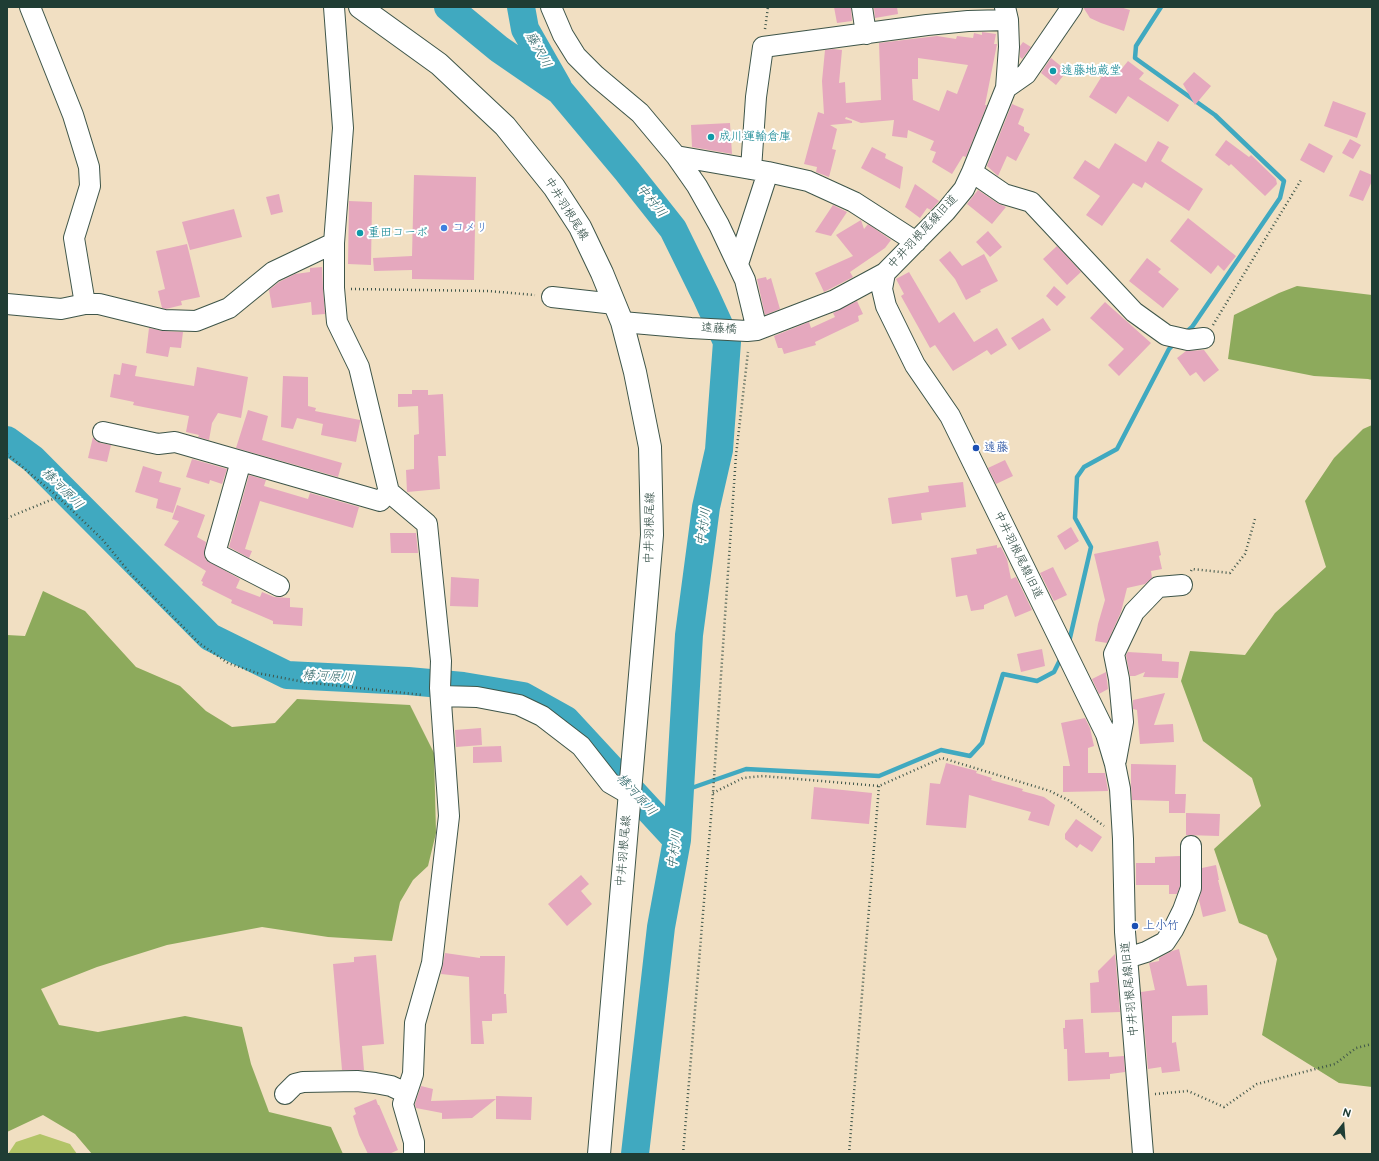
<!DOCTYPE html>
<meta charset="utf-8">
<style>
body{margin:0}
#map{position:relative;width:1379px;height:1161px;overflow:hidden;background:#f1dfc2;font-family:"Balsamiq Sans",sans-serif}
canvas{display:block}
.frame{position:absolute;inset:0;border:8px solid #1f3d34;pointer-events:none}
.north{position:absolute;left:1323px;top:1105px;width:40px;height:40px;-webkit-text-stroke:3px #fff;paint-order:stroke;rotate:17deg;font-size:11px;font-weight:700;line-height:16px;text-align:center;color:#1f3d34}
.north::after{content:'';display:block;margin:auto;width:14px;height:18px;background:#1f3d34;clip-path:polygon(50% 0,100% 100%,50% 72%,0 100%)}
</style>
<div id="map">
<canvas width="1379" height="1161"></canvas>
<div class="frame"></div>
<div class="north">N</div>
</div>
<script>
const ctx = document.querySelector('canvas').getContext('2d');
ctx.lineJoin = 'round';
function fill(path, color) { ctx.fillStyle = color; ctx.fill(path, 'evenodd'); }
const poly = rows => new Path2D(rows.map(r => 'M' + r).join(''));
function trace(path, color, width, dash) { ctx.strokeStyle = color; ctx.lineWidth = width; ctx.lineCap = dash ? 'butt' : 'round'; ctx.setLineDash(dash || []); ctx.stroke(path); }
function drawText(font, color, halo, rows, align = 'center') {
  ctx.font = font + ' "Balsamiq Sans","Klee One",sans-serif'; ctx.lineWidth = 4; ctx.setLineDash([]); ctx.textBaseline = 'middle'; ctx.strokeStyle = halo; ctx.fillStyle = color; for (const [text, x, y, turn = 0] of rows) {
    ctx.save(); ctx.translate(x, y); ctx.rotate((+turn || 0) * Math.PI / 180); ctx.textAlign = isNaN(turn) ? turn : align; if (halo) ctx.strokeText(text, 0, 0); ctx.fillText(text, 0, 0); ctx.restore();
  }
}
fill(poly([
 [40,1134,70,1144,77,1154,8,1154,16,1142]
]), '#b2c467');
fill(poly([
 [1297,286,1372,295,1372,380,1368,379,1314,376,1228,359,1234,315,1279,293],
 [1372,425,1372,1087,1339,1083,1262,1035,1277,959,1267,935,1239,923,1214,849,1261,806,1252,778,1203,741,1181,681,1190,651,1245,655,1275,613,1326,567,1305,501,1334,458,1363,429],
 [43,591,85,611,136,667,180,686,206,711,232,727,275,723,297,699,410,705,434,753,436,833,428,866,413,880,400,902,392,941,328,937,262,927,167,945,97,967,41,989,59,1025,98,1032,185,1016,242,1027,251,1064,269,1112,331,1127,343,1154,92,1154,75,1134,43,1115,7,1132,7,635,25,636]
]), '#8daa5c');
trace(poly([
 [1161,7,1136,46,1135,58,1215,115,1284,181,1280,198,1192,327,1184,334],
 [1069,642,1091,547,1075,518,1077,477,1084,467,1117,449,1169,349,1175,343],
 [680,792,746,769,879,776,941,750,970,756,982,743,1003,674,1037,681,1054,672,1062,656]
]), '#40a9c0', 4.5);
trace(poly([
 [448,7,499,49,560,91,627,171,673,229,706,296,727,342,719,450,706,507,689,635,677,840,661,927,635,1154],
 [521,7,525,29,558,87],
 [7,440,33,459,210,637,287,675,408,681,463,686,523,696,566,720,677,840]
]), '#40a9c0', 28);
fill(poly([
 [834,7,851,7,852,21,837,23],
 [874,7,897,7,898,14,875,18],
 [1083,7,1120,7,1130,10,1124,31,1101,23,1090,18],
 [982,32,996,34,994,44,997,44,985,105,987,105,966,157,963,156,952,174,932,162,936,152,930,150,934,141,908,130,907,138,892,136,894,120,861,123,846,117,845,119,852,121,852,123,830,125,837,129,832,149,836,150,829,177,816,172,817,167,804,164,818,112,824,114,822,81,825,50,833,49,842,50,839,83,845,82,846,103,881,100,879,43,937,36,956,39,957,36,973,38,974,33,982,35],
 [918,58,968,65,957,94,947,90,939,111,913,100,912,79,918,79],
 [1023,42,1031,47,1022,59,1020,57,1020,46],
 [1051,58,1067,71,1056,85,1041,73],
 [1128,61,1144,73,1139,79,1179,105,1168,122,1128,96,1116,114,1089,97,1105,71,1115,77],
 [1194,72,1211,86,1195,105,1183,84],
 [1333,101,1366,113,1357,138,1324,126],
 [1012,104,1024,109,1018,124,1024,127,1024,131,1030,134,1016,161,1007,156,998,176,987,166],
 [730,123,732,154,692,147,691,125],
 [1350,139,1361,145,1353,159,1342,153],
 [1226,140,1249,157,1251,155,1276,179,1277,184,1265,196,1231,164,1229,166,1215,155],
 [1158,141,1169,147,1161,161,1203,189,1189,211,1145,182,1142,188,1133,183,1102,226,1086,215,1100,196,1073,178,1085,160,1099,169,1115,143,1146,162],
 [1309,143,1333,156,1324,173,1300,160],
 [872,147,886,154,885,158,903,167,900,189,861,168],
 [1360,170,1372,175,1372,181,1363,201,1349,196],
 [414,175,476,177,474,280,412,279,412,270,374,271,373,258,412,256],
 [915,184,939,201,931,210,927,208,920,218,905,207],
 [978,190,997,203,1006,207,992,224,967,204],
 [279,194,283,212,271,215,266,197],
 [349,201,372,202,371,265,348,264],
 [833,205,847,212,831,236,815,232],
 [234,209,242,237,190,250,182,222],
 [1188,218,1236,256,1224,271,1218,265,1211,274,1170,241],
 [861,220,864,229,868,224,891,240,885,248,850,272,853,277,824,292,815,273,853,256,836,235],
 [988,231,1002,247,990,257,976,242],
 [187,244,200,297,181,301,182,305,166,309,162,308,158,291,165,289,156,251],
 [1057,246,1081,272,1067,285,1043,259],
 [950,251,962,266,984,254,998,281,980,290,981,292,966,300,955,279,939,260],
 [1147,258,1161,269,1158,272,1179,289,1163,308,1129,281],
 [322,267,323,289,325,314,312,315,311,302,272,308,269,290,279,282,295,274,310,272,310,268],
 [909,272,939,323,954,312,974,342,997,328,1007,345,991,355,987,350,953,371,935,345,930,348,901,296,904,294,896,279],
 [766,277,767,280,771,278,780,309,765,315,757,279],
 [1054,286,1066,297,1057,306,1046,296],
 [857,301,863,314,858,316,859,321,815,342,816,345,784,354,782,348,778,348,774,336,809,322,811,328,835,317,833,313],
 [1105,302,1151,343,1119,376,1108,365,1124,349,1090,318],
 [1043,318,1051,330,1019,350,1011,338],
 [149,328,163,331,183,332,181,348,170,347,168,357,146,353],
 [1204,350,1219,370,1204,382,1196,372,1190,376,1177,358,1186,351],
 [122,363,137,366,135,376,194,386,197,367,248,377,241,418,218,413,212,423,209,440,198,437,199,435,186,432,189,416,133,405,134,402,110,397,114,374,120,375],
 [283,376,308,377,308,406,316,408,315,411,360,420,360,422,356,442,321,435,323,424,297,418,293,429,281,427],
 [412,390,428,390,428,395,443,394,446,456,438,456,440,489,407,492,406,470,414,469,414,435,419,434,418,406,398,407,398,394,412,394],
 [248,410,268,416,262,440,342,463,338,477,236,448],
 [93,437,96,441,100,443,111,445,107,462,88,458],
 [192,459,227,469,222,484,210,480,209,484,186,477],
 [1005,460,1013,476,996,484,988,468],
 [143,466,162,472,159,482,181,488,173,513,156,508,158,499,135,492],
 [249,475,266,480,264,486,308,499,310,493,359,507,353,528,260,501,245,549,252,551,249,558,229,547],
 [963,482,966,507,921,513,922,520,892,524,888,498,929,492,928,486],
 [177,505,205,515,197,537,206,542,204,555,206,560,240,579,236,588,260,597,262,592,274,597,290,598,290,607,303,608,302,626,273,624,273,621,231,603,232,600,202,585,203,582,201,581,206,571,164,545,179,521,172,519],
 [1071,527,1079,541,1065,550,1057,536],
 [390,533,416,533,418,553,391,553],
 [1158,541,1161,555,1159,556,1162,569,1151,571,1152,578,1145,584,1127,588,1121,612,1107,643,1095,641,1098,624,1105,600,1094,554],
 [997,545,997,548,1001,547,1007,559,1011,579,1016,577,1032,610,1015,617,1007,595,984,605,984,609,971,611,967,595,956,597,951,558,977,554,976,549],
 [1053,567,1067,595,1054,601,1040,573],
 [451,577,479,579,478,607,450,606],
 [1042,649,1045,666,1021,672,1017,654],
 [1128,652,1162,654,1162,661,1179,662,1178,678,1143,677,1145,672,1135,676,1130,676,1126,655],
 [1106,672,1108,689,1099,694,1092,679],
 [1165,693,1154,725,1173,724,1174,742,1140,744,1137,710,1133,709,1133,700],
 [1085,718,1090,728,1094,746,1088,748,1088,773,1105,773,1108,791,1063,792,1063,766,1070,766,1061,723],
 [481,728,482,745,456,747,455,730],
 [501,746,502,762,473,763,473,747],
 [946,763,977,771,976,773,992,778,991,780,1023,789,1022,791,1044,797,1055,805,1049,826,1028,820,1031,812,969,795,966,828,926,825,930,783,940,784],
 [1131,764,1176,765,1175,794,1186,794,1185,813,1169,813,1169,801,1132,800,1131,784],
 [814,787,872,793,869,824,811,819],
 [1186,813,1220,814,1219,836,1186,835],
 [1076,819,1102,837,1092,852,1080,844,1077,848,1065,839,1065,834],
 [1180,856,1180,886,1177,894,1169,894,1169,885,1136,885,1136,863,1155,863,1155,857],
 [1216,865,1219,880,1218,880,1226,911,1203,917,1199,900,1202,888,1202,868],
 [581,875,589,884,581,891,592,904,567,926,548,904],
 [1179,949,1187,986,1207,985,1208,1015,1172,1016,1172,1043,1176,1042,1180,1071,1162,1073,1161,1067,1148,1069,1141,992,1155,990,1149,963,1159,961,1159,958,1172,951],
 [445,953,480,958,480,956,505,956,504,994,506,994,507,1013,492,1014,492,1021,482,1021,484,1044,471,1044,469,977,441,974],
 [1115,954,1120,1012,1091,1013,1090,983,1099,982,1098,971],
 [376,955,384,1044,362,1046,364,1070,342,1070,333,964,354,962,354,957],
 [1083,1019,1085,1053,1109,1052,1109,1057,1124,1056,1125,1072,1110,1074,1110,1079,1068,1081,1067,1049,1064,1049,1063,1028,1065,1028,1065,1020],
 [421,1086,433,1089,431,1101,496,1099,496,1096,532,1097,531,1120,496,1119,496,1099,472,1118,442,1119,442,1113,416,1108,415,1104],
 [376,1099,378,1105,379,1105,398,1150,389,1154,368,1154,359,1135,353,1116,356,1114,354,1108]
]), '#e5a8be');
const minor = poly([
 [30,7,73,115,89,167,90,186,74,238,85,304],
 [334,7,343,128,334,243,334,288,337,322,359,367,389,492,427,524,441,661,440,688,449,816,432,963,415,1023,413,1074,403,1104,414,1142,414,1154],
 [551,7,563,35,576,56,596,76,640,113,676,156,697,186,719,225,745,280,757,330],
 [862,7,866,34],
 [1005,7,1008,20,1009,47,1006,88,972,172,964,189,946,211,885,273,882,289,886,306,915,365,950,416,1106,734,1115,764,1120,789,1123,839,1125,932,1143,1154],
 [1006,88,1026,74,1072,7],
 [676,156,768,172,808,181,854,202,916,242],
 [751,169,756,97,763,47,927,25,968,21,1008,20],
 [972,172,1004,194,1031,202,1134,312,1166,335,1188,340,1204,338],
 [738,264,768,172],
 [552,297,615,304],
 [7,304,61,309,85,304,99,304,164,320,196,321,229,308,273,272,334,243],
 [622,322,691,328,747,331,757,330,835,300,885,273],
 [103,432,158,444,175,442,380,501,389,492],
 [241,461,215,553,279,586],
 [441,696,477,697,519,705,542,716,581,746,610,783,629,794],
 [1116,760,1123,722,1119,679,1114,654,1134,612,1158,587,1182,585],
 [1127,958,1146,952,1165,942,1173,930,1183,910,1191,888,1191,846],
 [285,1094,295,1084,303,1082,357,1081,375,1083,391,1086,406,1093]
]);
const major = poly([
 [360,7,439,64,505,126,554,187,580,227,602,273,622,322,635,372,650,447,652,535,599,1154]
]);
trace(minor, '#3e5549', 22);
trace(major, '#3e5549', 24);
trace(poly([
 [765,29,768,7],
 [351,289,488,291,535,295],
 [1213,325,1301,180],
 [7,454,58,497,102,539,130,573,199,643,228,663,257,673,304,682,423,695],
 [7,518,58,497],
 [1191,571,1192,569,1230,573,1245,554,1255,519],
 [713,793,743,778,763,776,879,786,942,758,1050,791,1068,800,1104,826],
 [1155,1094,1188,1091,1224,1107,1257,1084,1335,1064,1356,1048,1372,1044],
 [683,1154,713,793,736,455,748,352],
 [849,1154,879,786]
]), '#3e5549', 2.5, [1, 3]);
trace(minor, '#fff', 20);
trace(major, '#fff', 22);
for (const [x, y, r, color] of [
 [1053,71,4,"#0f9aa8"],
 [711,137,4,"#0f9aa8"],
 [444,228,4,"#3f7fe0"],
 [360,233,4,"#0f9aa8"],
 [976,448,4,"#1a4fb4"],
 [1135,926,4,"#1a4fb4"]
]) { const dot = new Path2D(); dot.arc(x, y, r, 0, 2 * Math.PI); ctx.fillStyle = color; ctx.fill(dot); trace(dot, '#fff', 1.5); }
drawText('12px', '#0d838f', '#fff', [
 ["遠藤地蔵堂",1061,71],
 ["成川運輸倉庫",719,137],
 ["重田コーポ",368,233]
], 'left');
drawText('12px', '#1f3d34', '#fff', [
 ["中井羽根尾線",566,209,58],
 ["中井羽根尾線旧道",923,232,-47],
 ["遠藤橋",719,329,3],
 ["中井羽根尾線",650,528,-89],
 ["中井羽根尾線旧道",1018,555,64],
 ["中井羽根尾線",624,851,-85],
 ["中井羽根尾線旧道",1130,989,-95]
]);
drawText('12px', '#366cbe', '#fff', [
 ["コメリ",452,228]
], 'left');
drawText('12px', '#164399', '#fff', [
 ["遠藤",984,448],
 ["上小竹",1143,926]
], 'left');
drawText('italic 13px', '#2b6365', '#fff', [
 ["藤沢川",538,50,61],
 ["中村川",651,201,51],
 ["椿河原川",62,489,45],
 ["中村川",704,527,-82],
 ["椿河原川",328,677,4],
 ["椿河原川",636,795,47],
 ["中村川",675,850,-82]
]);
</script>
